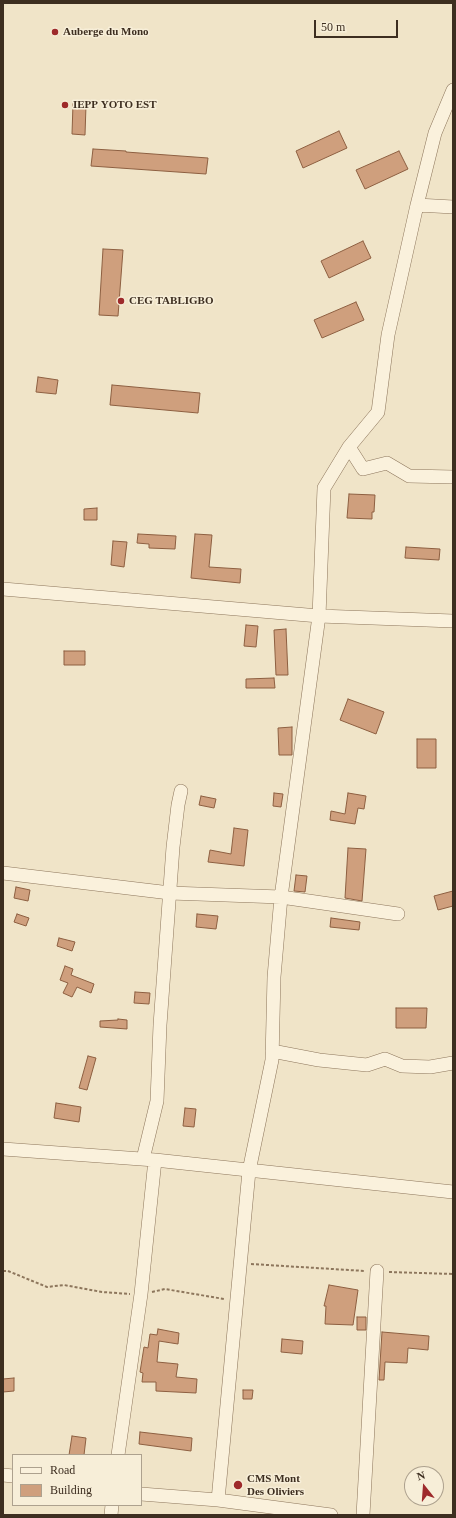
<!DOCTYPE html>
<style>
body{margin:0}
#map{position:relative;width:456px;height:1518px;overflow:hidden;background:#f0e4c8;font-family:"Times New Roman",serif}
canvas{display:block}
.frame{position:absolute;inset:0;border:4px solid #3d2e20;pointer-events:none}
.legend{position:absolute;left:12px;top:1454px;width:130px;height:52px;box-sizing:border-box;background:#f7eed8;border:1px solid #ada18e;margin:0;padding:5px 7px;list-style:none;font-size:12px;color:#3d2e20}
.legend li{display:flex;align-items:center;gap:8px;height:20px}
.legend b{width:20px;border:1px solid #ada18e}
.north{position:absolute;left:404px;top:1466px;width:40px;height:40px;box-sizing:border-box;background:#f7eed8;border:1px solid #ada18e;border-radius:50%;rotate:343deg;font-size:11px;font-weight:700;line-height:16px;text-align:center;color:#3d2e20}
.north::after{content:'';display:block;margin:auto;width:14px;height:18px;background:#9e2a2b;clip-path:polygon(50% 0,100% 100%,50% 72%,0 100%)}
.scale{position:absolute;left:314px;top:20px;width:84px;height:18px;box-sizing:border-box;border:2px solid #3d2e20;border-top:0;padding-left:5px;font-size:12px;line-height:14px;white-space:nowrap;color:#3d2e20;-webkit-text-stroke:3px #f7eed8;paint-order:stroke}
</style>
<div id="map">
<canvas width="456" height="1518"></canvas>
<div class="frame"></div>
<ul class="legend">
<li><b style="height:5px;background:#faf1dc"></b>Road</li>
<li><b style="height:11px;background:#cf9f7d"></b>Building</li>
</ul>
<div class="north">N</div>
<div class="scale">50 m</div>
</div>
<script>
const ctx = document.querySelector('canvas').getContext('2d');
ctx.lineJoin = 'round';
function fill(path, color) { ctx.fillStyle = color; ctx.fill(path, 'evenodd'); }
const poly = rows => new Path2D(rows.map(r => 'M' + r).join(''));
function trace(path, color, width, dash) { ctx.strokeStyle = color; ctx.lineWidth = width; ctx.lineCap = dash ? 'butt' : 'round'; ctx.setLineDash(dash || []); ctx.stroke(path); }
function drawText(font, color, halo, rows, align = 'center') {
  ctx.font = font + ' "Times New Roman",serif'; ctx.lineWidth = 3; ctx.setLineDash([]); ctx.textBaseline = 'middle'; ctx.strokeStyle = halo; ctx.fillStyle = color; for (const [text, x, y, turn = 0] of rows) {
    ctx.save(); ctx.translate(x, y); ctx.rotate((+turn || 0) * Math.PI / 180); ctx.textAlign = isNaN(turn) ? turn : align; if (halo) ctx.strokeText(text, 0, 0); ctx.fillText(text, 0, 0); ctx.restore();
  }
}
const building = poly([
 [73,104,86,105,85,135,72,134,73,104],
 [339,131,347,148,303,168,296,151,339,131],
 [93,149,126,151,126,152,208,158,206,174,91,166,93,149],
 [399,151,408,169,365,189,356,170,399,151],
 [363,241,371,258,329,278,321,261,363,241],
 [103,249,123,250,118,316,99,315,103,249],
 [356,302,364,320,322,338,314,320,356,302],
 [38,377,58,380,56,394,36,392,38,377],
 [112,385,200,393,198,413,110,405,112,385],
 [349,494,375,495,374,512,372,512,372,519,347,518,349,494],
 [97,508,97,520,84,520,84,509,97,508],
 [138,534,176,536,175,549,149,548,149,544,137,543,138,534],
 [195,534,212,535,209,567,241,569,240,583,191,578,195,534],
 [113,541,127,542,124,567,111,565,113,541],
 [406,547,440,549,439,560,405,558,406,547],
 [246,625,258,626,256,647,244,646,246,625],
 [286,629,288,675,276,675,274,630,286,629],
 [64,651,85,651,85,665,64,665,64,651],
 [274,678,275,688,246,688,246,679,274,678],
 [348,699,384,712,376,734,340,720,348,699],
 [292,727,292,755,279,755,278,728,292,727],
 [417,739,436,739,436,768,417,768,417,739],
 [274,793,283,794,281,807,273,806,274,793],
 [348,793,366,796,364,809,358,808,355,824,330,820,331,811,345,814,348,793],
 [201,796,216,799,214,808,199,805,201,796],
 [234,828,248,830,244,866,208,862,210,850,231,854,234,828],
 [348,848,366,849,362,901,345,898,348,848],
 [296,875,307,876,305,892,294,891,296,875],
 [16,887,30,890,28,901,14,898,16,887],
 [453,891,453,906,438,910,434,896,453,891],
 [17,914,29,918,26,926,14,922,17,914],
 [197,914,218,916,216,929,196,927,197,914],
 [331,918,360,922,359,930,330,927,331,918],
 [59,938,75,942,72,951,57,946,59,938],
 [65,966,73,969,71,975,94,984,91,993,77,987,72,997,63,993,68,983,60,980,65,966],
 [135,992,150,993,149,1004,134,1003,135,992],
 [396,1008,427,1008,426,1028,396,1028,396,1008],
 [118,1019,127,1020,127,1029,100,1027,100,1021,118,1020,118,1019],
 [88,1056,96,1058,87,1090,79,1088,88,1056],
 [56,1103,81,1107,79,1122,54,1118,56,1103],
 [185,1108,196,1109,194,1127,183,1126,185,1108],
 [329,1285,358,1290,353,1325,325,1324,326,1306,324,1306,329,1285],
 [357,1317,366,1317,366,1330,357,1330,357,1317],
 [158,1329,179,1333,178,1344,159,1341,157,1362,178,1364,176,1377,197,1379,196,1393,156,1391,156,1382,142,1382,143,1373,140,1372,144,1347,148,1348,150,1334,157,1335,158,1329],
 [382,1332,429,1336,428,1350,408,1348,407,1363,385,1362,384,1380,379,1380,382,1332],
 [282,1339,303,1341,302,1354,281,1352,282,1339],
 [14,1378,14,1391,3,1392,3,1379,14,1378],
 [243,1390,253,1390,252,1399,243,1399,243,1390],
 [140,1432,192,1438,191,1451,139,1444,140,1432],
 [72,1436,86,1438,84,1455,69,1455,72,1436]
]);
fill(building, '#cf9f7d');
trace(building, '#8d5f41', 1);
const minor = poly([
 [417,205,453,207],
 [349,447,363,469,387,463,409,476,453,477],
 [3,589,319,616,453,621],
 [3,873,170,893,281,897,398,914],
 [272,1051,319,1060,367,1065,385,1059,402,1066,430,1067,453,1063],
 [3,1149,155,1160,453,1192],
 [143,1159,157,1101,160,1025,173,847,178,805,181,791],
 [118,1455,141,1294,155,1160],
 [3,1475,13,1476],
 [141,1494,218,1500,331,1515],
 [218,1500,249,1171,272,1060,274,977,281,897,319,616,324,488,349,447,378,412,388,335,417,205,435,133,453,90],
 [111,1515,112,1505],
 [363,1515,377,1271]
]);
trace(minor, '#8d765c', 14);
trace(poly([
 [251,1264,365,1271],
 [3,1271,8,1271,47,1287,64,1285,102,1292,130,1294],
 [389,1272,453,1274],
 [152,1292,165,1289,224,1299]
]), '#8d765c', 2, [3, 2]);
trace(minor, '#faf1dc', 13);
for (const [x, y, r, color] of [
 [55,32,4,"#9e2a2b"],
 [65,105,4,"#9e2a2b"],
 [121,301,4,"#9e2a2b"],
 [238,1485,5,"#9e2a2b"]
]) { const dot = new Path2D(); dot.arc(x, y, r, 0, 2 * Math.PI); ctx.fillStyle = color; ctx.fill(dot); trace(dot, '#f7eed8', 1.5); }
drawText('bold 11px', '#3d2e20', '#f7eed8', [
 ["Auberge du Mono",63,32],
 ["IEPP YOTO EST",73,105],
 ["CEG TABLIGBO",129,301],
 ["CMS Mont",247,1479],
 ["Des Oliviers",247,1492]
], 'left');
</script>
